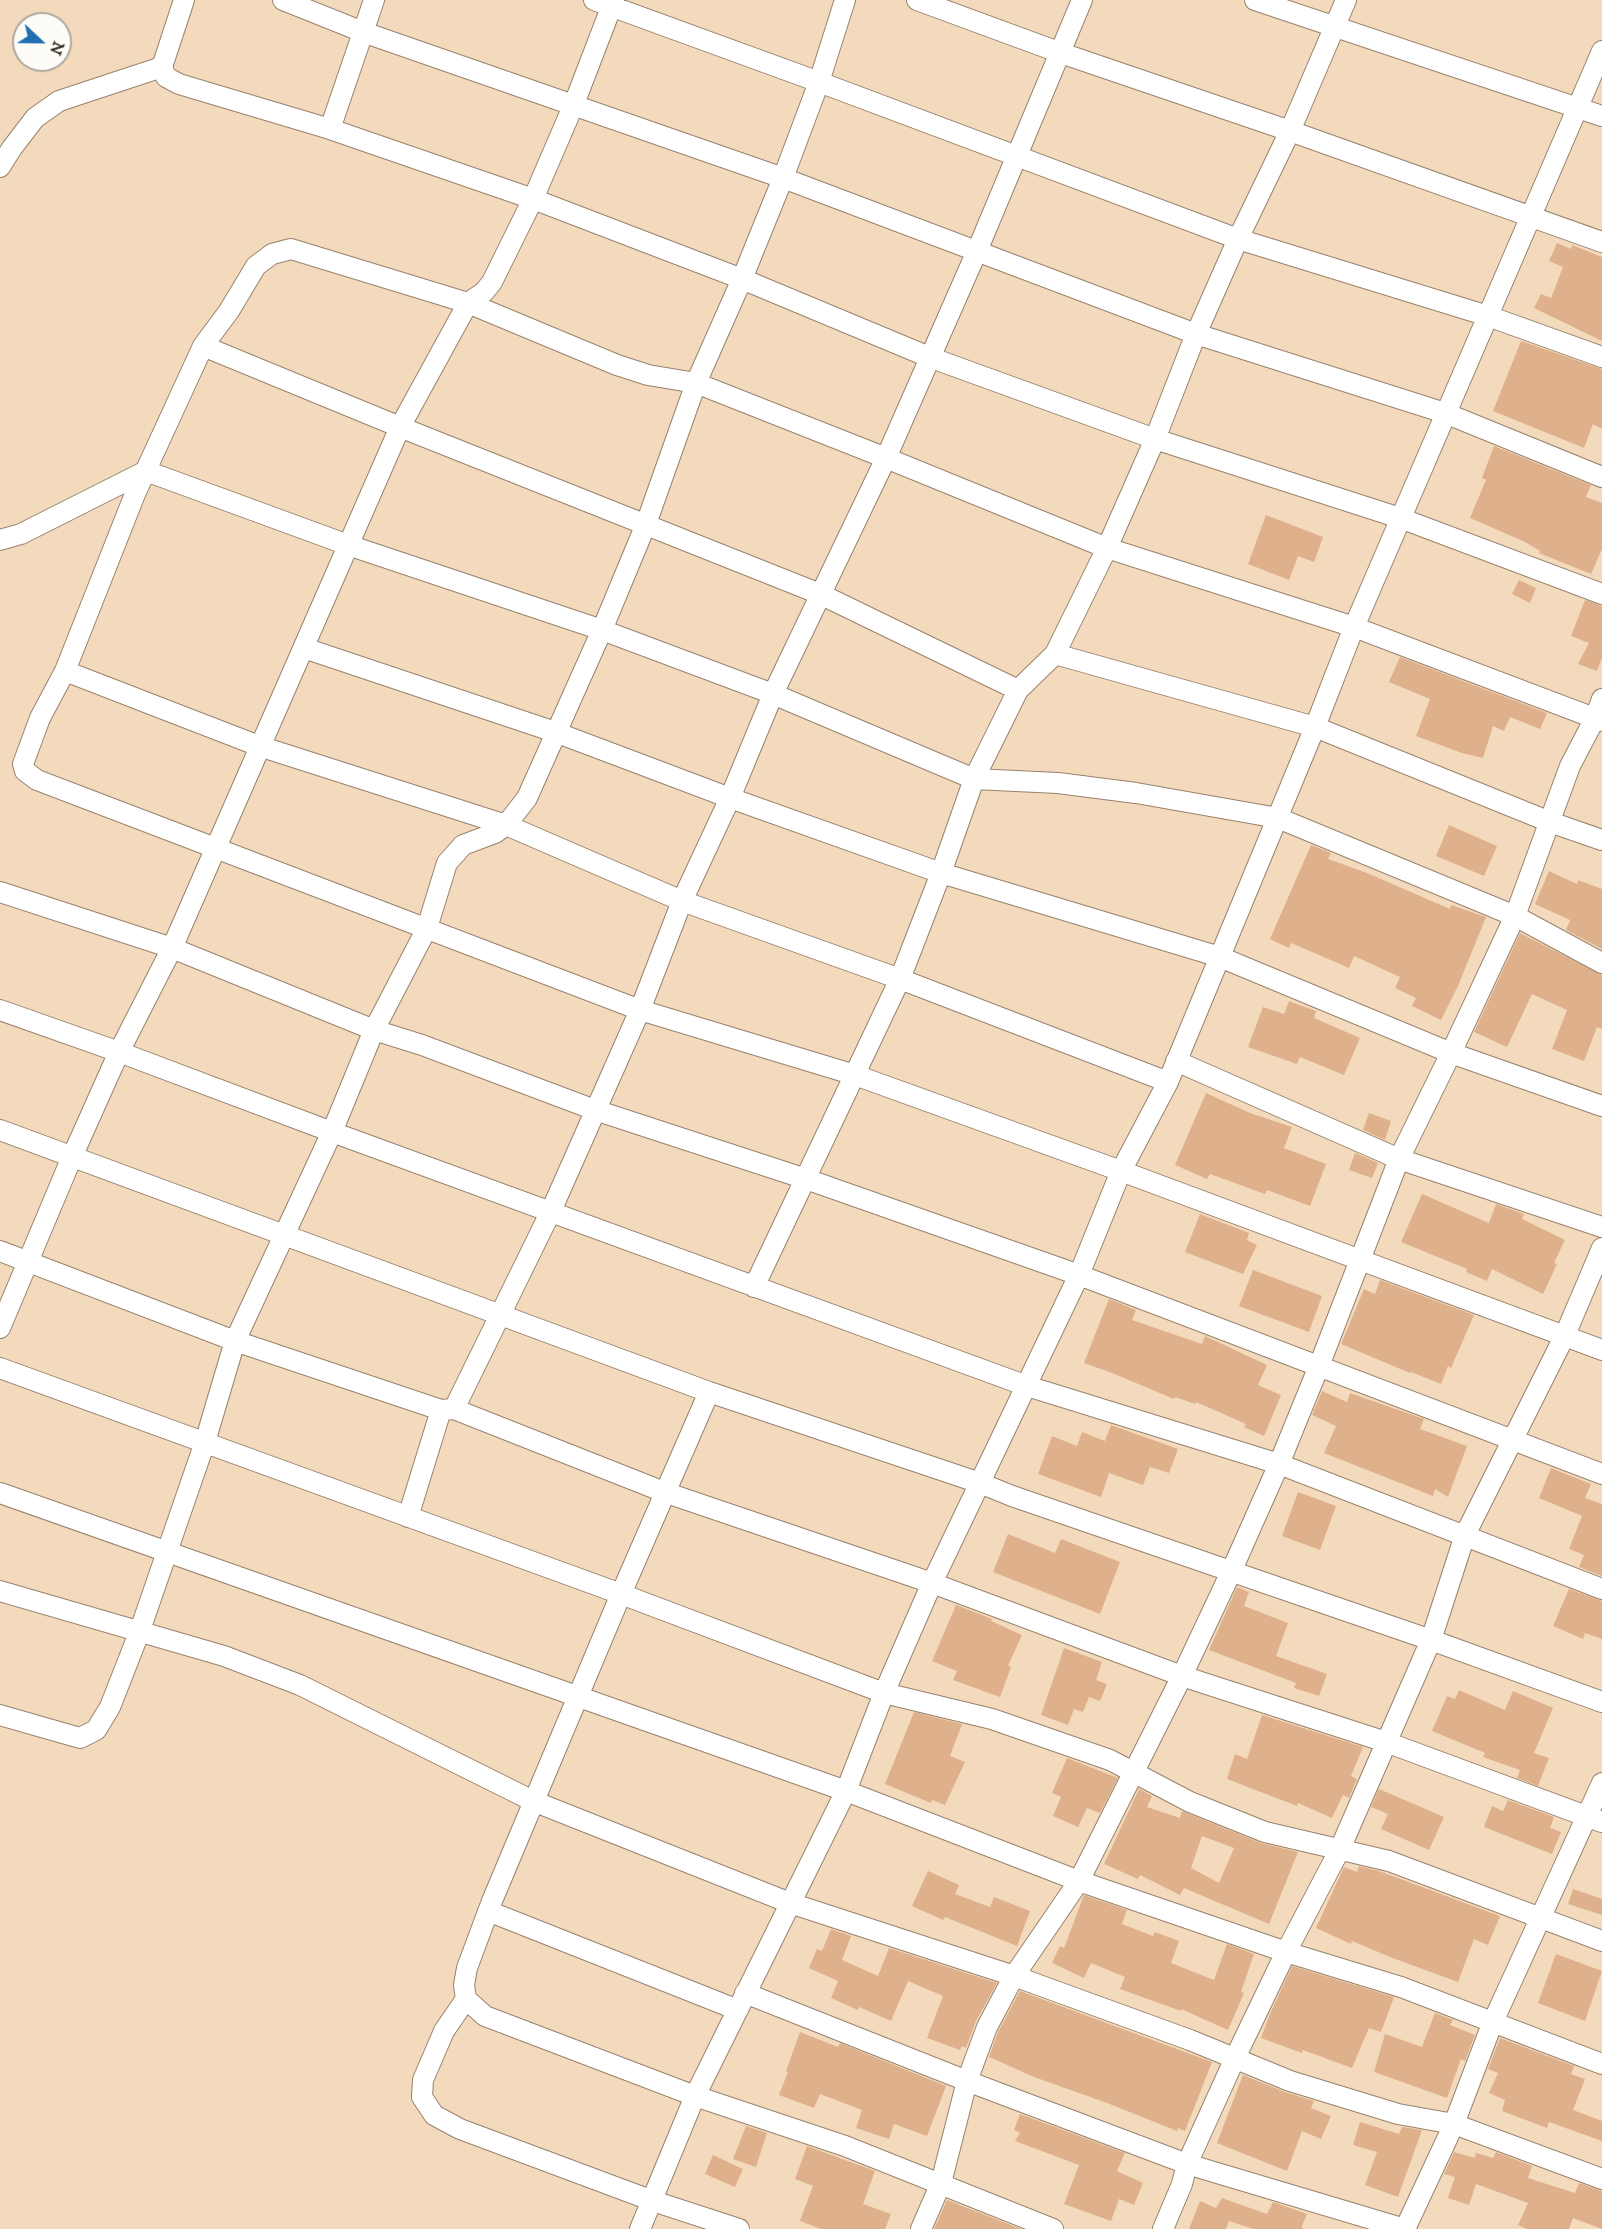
<!DOCTYPE html>
<style>
body{margin:0}
#map{position:relative;width:1602px;height:2229px;overflow:hidden;background:#f4dabc;font-family:"IM FELL DW Pica",serif}
canvas{display:block}
.north{position:absolute;left:12px;top:12px;width:60px;height:60px;box-sizing:border-box;background:#fdfcf7;border:2px solid #afa8a0;border-radius:50%;rotate:112deg;font-size:16px;font-weight:700;line-height:24px;text-align:center;color:#3b2a1e}
.north::after{content:'';display:block;margin:auto;width:21px;height:27px;background:#1f6fb2;clip-path:polygon(50% 0,100% 100%,50% 72%,0 100%)}
</style>
<div id="map">
<canvas width="1602" height="2229"></canvas>
<div class="north">N</div>
</div>
<script>
const ctx = document.querySelector('canvas').getContext('2d');
ctx.lineJoin = 'round';
function fill(path, color) { ctx.fillStyle = color; ctx.fill(path, 'evenodd'); }
const poly = rows => new Path2D(rows.map(r => 'M' + r).join(''));
function trace(path, color, width, dash) { ctx.strokeStyle = color; ctx.lineWidth = width; ctx.lineCap = dash ? 'butt' : 'round'; ctx.setLineDash(dash || []); ctx.stroke(path); }
fill(poly([
 [1557,243,1571,249,1572,245,1602,257,1602,341,1534,308,1541,294,1551,298,1563,267,1549,261],
 [1521,341,1602,369,1602,429,1593,424,1584,448,1493,411],
 [1494,446,1591,485,1586,497,1602,503,1602,549,1591,574,1539,553,1540,551,1525,542,1470,518,1486,480,1482,478],
 [1266,515,1323,537,1314,562,1298,556,1289,580,1248,564],
 [1519,580,1536,588,1530,603,1512,594],
 [1585,600,1602,606,1602,658,1597,671,1578,664,1589,643,1571,636],
 [1400,657,1547,713,1540,729,1510,717,1504,731,1493,726,1483,758,1462,753,1416,736,1430,699,1389,682],
 [1449,825,1497,846,1484,876,1436,856],
 [1311,845,1331,853,1328,859,1367,873,1450,909,1451,905,1486,917,1458,986,1441,1020,1412,1006,1416,998,1395,988,1400,977,1354,956,1349,968,1291,943,1289,948,1270,939],
 [1549,871,1577,884,1578,880,1602,889,1602,949,1566,930,1570,920,1535,904],
 [1520,933,1602,975,1602,1029,1597,1027,1584,1061,1552,1049,1567,1010,1532,994,1507,1047,1474,1032],
 [1289,1001,1316,1011,1314,1018,1360,1038,1344,1075,1300,1057,1297,1064,1248,1047,1263,1007,1284,1014],
 [1206,1093,1250,1113,1292,1127,1284,1148,1326,1164,1310,1206,1267,1190,1265,1194,1210,1174,1207,1179,1175,1165],
 [1369,1113,1391,1121,1385,1140,1363,1130],
 [1355,1153,1378,1163,1372,1178,1349,1170],
 [1422,1194,1489,1223,1496,1204,1524,1214,1522,1219,1565,1240,1554,1263,1557,1264,1543,1294,1492,1269,1487,1281,1466,1272,1467,1269,1401,1242],
 [1200,1214,1249,1233,1247,1240,1257,1245,1243,1274,1185,1252],
 [1253,1270,1322,1296,1309,1332,1239,1306],
 [1380,1280,1474,1315,1451,1368,1448,1366,1441,1384,1411,1372,1410,1373,1341,1344,1364,1289,1375,1294],
 [1109,1299,1136,1310,1132,1320,1202,1344,1205,1336,1267,1365,1258,1385,1281,1395,1264,1436,1244,1427,1246,1424,1196,1402,1195,1404,1175,1397,1174,1399,1112,1373,1084,1363],
 [1322,1391,1347,1402,1350,1393,1424,1419,1420,1429,1467,1446,1448,1497,1435,1489,1433,1496,1324,1453,1336,1426,1312,1415],
 [1111,1425,1178,1449,1169,1473,1150,1467,1143,1485,1109,1473,1101,1497,1038,1474,1052,1436,1077,1446,1082,1432,1105,1441],
 [1551,1468,1591,1484,1585,1498,1602,1504,1602,1576,1579,1567,1584,1555,1569,1549,1582,1516,1539,1498],
 [1298,1492,1336,1506,1320,1550,1282,1536],
 [1008,1534,1055,1553,1061,1539,1120,1562,1100,1614,993,1572],
 [1237,1587,1249,1592,1244,1606,1288,1623,1276,1656,1327,1674,1319,1696,1294,1688,1296,1683,1209,1650],
 [1569,1589,1602,1601,1602,1639,1585,1633,1583,1639,1553,1626],
 [956,1605,992,1619,991,1621,1022,1635,1008,1666,1011,1667,1000,1697,953,1680,957,1671,932,1661],
 [1064,1648,1102,1662,1096,1680,1107,1684,1100,1701,1089,1697,1083,1712,1074,1709,1068,1725,1041,1715],
 [1459,1690,1505,1710,1513,1691,1553,1708,1534,1753,1549,1758,1538,1786,1517,1778,1520,1770,1483,1757,1485,1753,1432,1731,1447,1696,1455,1699],
 [914,1712,962,1724,950,1756,965,1762,945,1805,932,1800,931,1803,885,1784],
 [1262,1715,1363,1747,1351,1776,1357,1779,1349,1798,1343,1795,1332,1818,1298,1803,1297,1806,1227,1779,1235,1754,1247,1759],
 [1067,1758,1118,1778,1100,1813,1087,1808,1078,1827,1053,1816,1061,1797,1052,1793],
 [1139,1789,1152,1796,1147,1807,1180,1818,1182,1811,1261,1843,1298,1852,1269,1924,1184,1888,1180,1895,1140,1875,1138,1879,1104,1864],
 [1202,1836,1234,1848,1219,1883,1191,1868],
 [1379,1789,1444,1817,1429,1850,1381,1829,1388,1814,1371,1807],
 [1508,1800,1554,1817,1550,1828,1561,1832,1552,1854,1484,1827,1492,1806,1503,1811],
 [1359,1866,1379,1871,1500,1916,1488,1945,1474,1939,1458,1982,1390,1957,1352,1941,1351,1944,1316,1928,1344,1867,1357,1872],
 [928,1871,959,1885,955,1894,990,1907,994,1897,1030,1911,1017,1946,945,1917,943,1920,912,1906],
 [1573,1889,1602,1899,1602,1915,1568,1904],
 [1084,1895,1127,1910,1122,1924,1153,1936,1155,1932,1179,1941,1171,1963,1214,1980,1227,1944,1254,1954,1241,1992,1244,1993,1228,2030,1181,2009,1181,2011,1120,1989,1125,1977,1091,1963,1084,1978,1052,1963,1060,1946,1064,1948],
 [831,1929,851,1936,842,1960,878,1976,889,1948,997,1983,976,2021,966,2048,962,2046,960,2050,927,2038,943,1996,908,1981,891,2021,859,2007,858,2010,831,1998,838,1981,809,1968,817,1949,822,1951],
 [1556,1954,1602,1971,1585,2021,1538,2003],
 [1292,1966,1394,1997,1381,2032,1369,2028,1352,2068,1303,2050,1302,2053,1261,2038,1270,2014],
 [1020,1991,1212,2062,1185,2131,1178,2128,1177,2131,1107,2103,1034,2077,989,2057,998,2032],
 [1435,2013,1453,2020,1450,2025,1475,2035,1465,2061,1461,2059,1447,2098,1374,2072,1385,2034,1422,2047],
 [800,2032,838,2047,840,2043,946,2086,927,2136,894,2124,889,2139,856,2128,862,2110,820,2094,814,2108,779,2095,788,2072,786,2071],
 [1500,2038,1574,2066,1571,2074,1585,2079,1573,2110,1602,2121,1602,2141,1549,2122,1547,2128,1502,2111,1505,2100,1489,2093,1498,2073,1488,2069],
 [1243,2075,1285,2092,1314,2101,1311,2108,1331,2116,1321,2139,1302,2131,1287,2171,1217,2143],
 [1020,2114,1125,2153,1117,2171,1143,2183,1134,2205,1119,2199,1111,2221,1064,2204,1079,2165,1015,2141,1020,2133,1014,2130],
 [1360,2122,1399,2134,1402,2127,1422,2130,1398,2197,1365,2185,1377,2152,1353,2145],
 [746,2126,767,2133,756,2167,733,2159],
 [807,2146,875,2171,863,2204,891,2214,885,2229,821,2229,800,2221,813,2186,795,2179],
 [1454,2152,1475,2158,1476,2153,1493,2158,1496,2152,1532,2166,1528,2178,1575,2193,1579,2183,1602,2191,1602,2229,1573,2218,1569,2229,1527,2229,1518,2225,1528,2203,1476,2184,1469,2205,1448,2198,1455,2177,1444,2174],
 [713,2155,743,2169,735,2187,705,2174],
 [1222,2198,1267,2214,1273,2202,1307,2214,1302,2226,1303,2229,1253,2229,1229,2221,1226,2229,1189,2229,1200,2201,1216,2208],
 [947,2200,1021,2229,934,2229]
]), '#dfb08c');
const minor = poly([
 [184,0,162,67,166,77,179,84,330,129,533,199,742,279,929,357,1155,439,1400,518,1602,594],
 [283,0,363,32,783,178,1196,334,1445,413,1602,477],
 [594,0,819,82,1238,239,1488,316,1602,357],
 [917,0,1061,53,1290,131,1602,242],
 [1255,0,1602,116],
 [330,129,374,0],
 [0,167,12,148,35,118,59,101,162,67],
 [203,346,400,427,820,594,1018,690],
 [0,540,21,534,146,471,348,545,602,630,773,694,974,779,1058,783,1136,793,1278,818,1515,916,1602,963],
 [304,648,555,732,730,798,941,873,1220,957,1451,1053,1602,1106],
 [1055,654,1315,727,1550,822,1602,840],
 [65,671,259,746,506,825,682,901,900,979,1168,1082],
 [1602,721,1354,627,1107,548,886,458,696,383,648,375,617,365,468,303,291,249,272,254,256,266,229,311,203,346,135,494,65,671,40,718,23,764,25,771,37,780,640,1010,855,1075,1121,1171,1602,1350],
 [0,892,172,948,374,1030,422,1045,595,1110,806,1179,1079,1275,1602,1474],
 [0,1010,119,1052,332,1132,1027,1386,1279,1464,1602,1589],
 [1176,1061,1399,1159,1602,1227],
 [0,1130,709,1392,980,1483,1012,1496,1431,1640,1602,1702],
 [0,1251,235,1341,441,1410,454,1409,664,1492,932,1583,1182,1676,1386,1742,1602,1822],
 [754,1287,900,979,941,873,974,779,1018,690,1055,654,1107,548,1155,439,1196,334,1238,239,1290,131,1346,0],
 [0,1328,72,1157,119,1052,172,948,400,427,468,303,484,292,492,282,533,199,574,104,614,0],
 [0,1368,621,1594,884,1693,992,1719,1110,1760,1190,1802,1265,1832,1389,1861,1602,1941],
 [709,1392,621,1594,492,1901,467,1968,464,1985,466,1999,485,2016,695,2096,845,2146,1053,2229],
 [454,1409,551,1211,640,1010,682,901,730,798,773,694,886,458,977,251,1082,0],
 [0,1493,846,1791,1079,1881,1286,1952,1401,1987,1602,2064],
 [408,1517,441,1410],
 [0,1591,224,1656,300,1685,533,1801,790,1903,1014,1976,1190,2040,1290,2081,1398,2114,1454,2124,1602,2179],
 [0,1715,80,1738,96,1730,110,1707,139,1633,205,1442,235,1341,332,1132,374,1030,427,928,447,863,463,845,495,833,506,825,527,798,602,630,646,524,696,383,742,279,783,178,819,82,845,0],
 [488,1911,738,2010],
 [745,1993,967,2081,1187,2164,1405,2229],
 [466,1999,444,2031,423,2080,422,2097,434,2115,460,2129,653,2201,739,2229],
 [640,2229,695,2096,846,1791,884,1693,932,1583,1079,1275,1121,1171,1168,1082,1315,727,1354,627,1602,51],
 [921,2229,941,2183,967,2081,987,2027,1014,1976,1079,1881,1182,1676,1231,1572,1279,1464,1319,1366,1399,1159,1451,1053,1515,916,1570,766,1595,718,1602,699],
 [1163,2229,1182,2184,1187,2164,1235,2058,1286,1952,1340,1849,1431,1640,1465,1535,1565,1335,1602,1248],
 [1405,2229,1454,2124,1492,2024,1602,1783]
]);
trace(minor, '#98826d', 22);
trace(minor, '#fff', 20);
</script>
